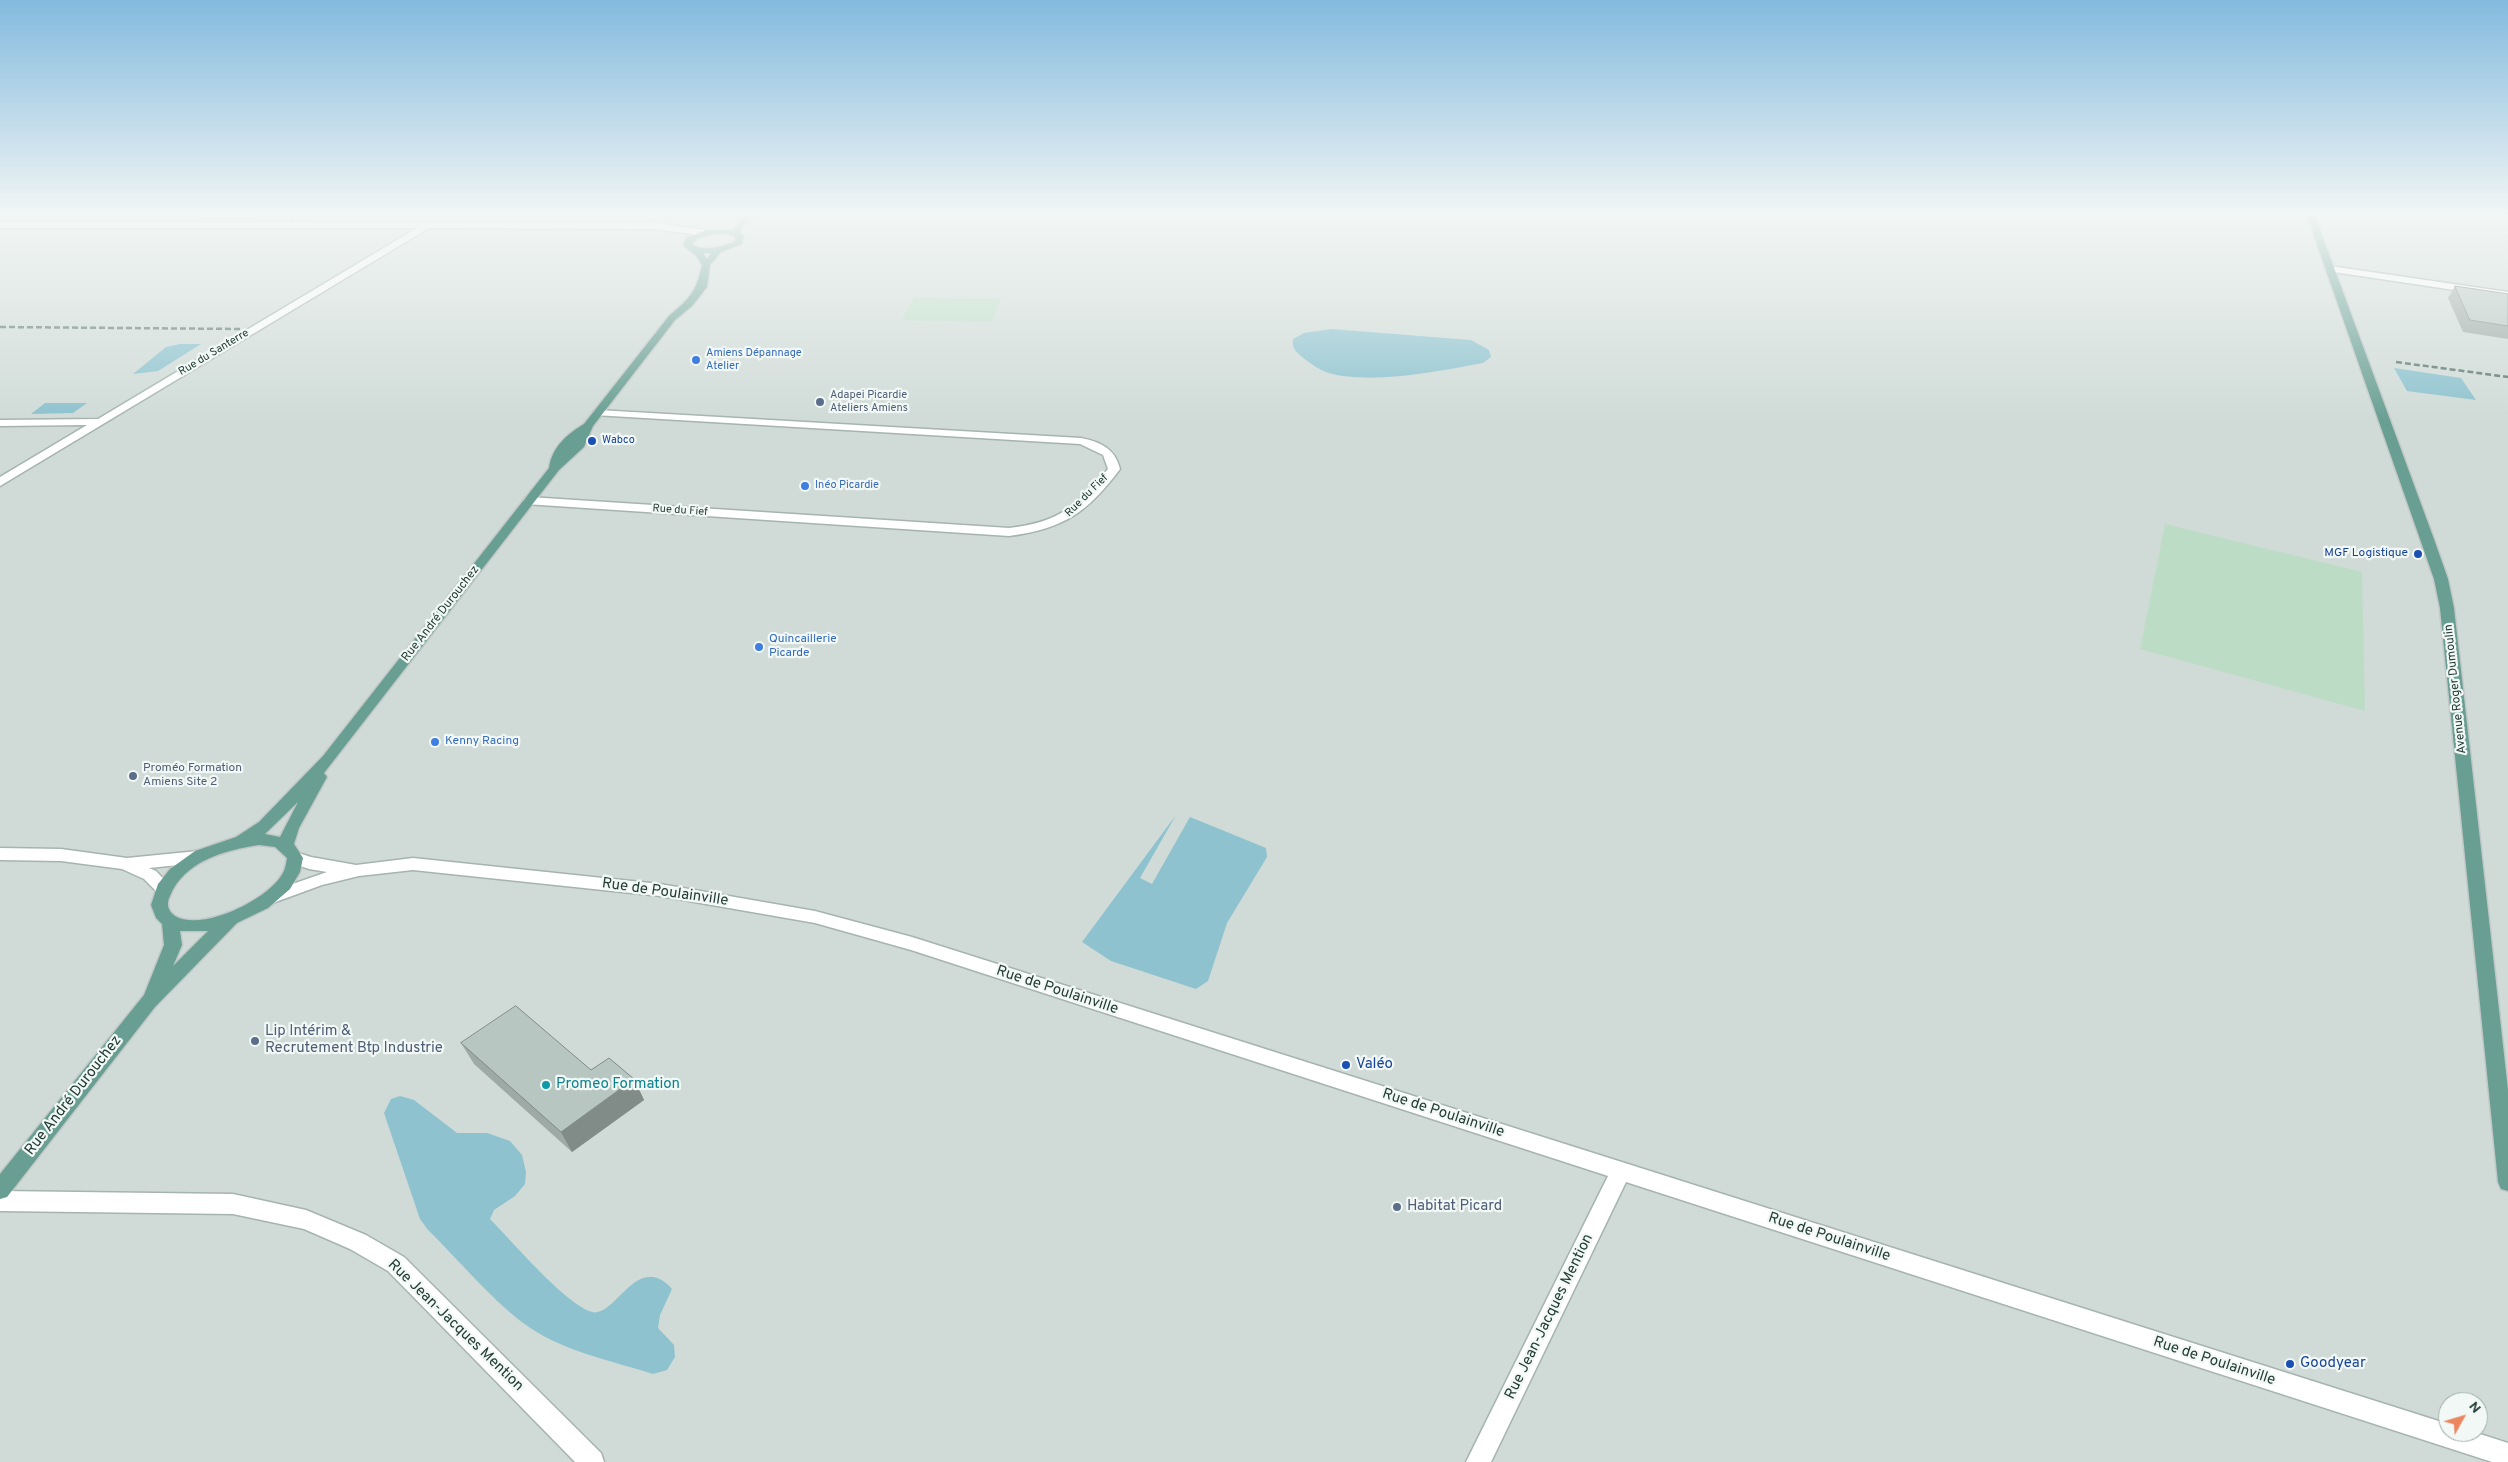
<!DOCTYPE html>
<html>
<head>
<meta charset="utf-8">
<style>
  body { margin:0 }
  #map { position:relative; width:2508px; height:1462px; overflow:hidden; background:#e2ece8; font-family:Overpass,sans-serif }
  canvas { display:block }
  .north { position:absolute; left:2438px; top:1392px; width:50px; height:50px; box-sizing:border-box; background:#f2f8f5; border:1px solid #9fada9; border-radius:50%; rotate:51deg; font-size:14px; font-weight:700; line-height:20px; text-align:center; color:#233c36 }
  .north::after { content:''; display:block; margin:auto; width:18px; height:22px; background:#eb8661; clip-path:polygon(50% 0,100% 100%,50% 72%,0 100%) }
</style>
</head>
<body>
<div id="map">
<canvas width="2508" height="1462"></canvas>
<div class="north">N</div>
</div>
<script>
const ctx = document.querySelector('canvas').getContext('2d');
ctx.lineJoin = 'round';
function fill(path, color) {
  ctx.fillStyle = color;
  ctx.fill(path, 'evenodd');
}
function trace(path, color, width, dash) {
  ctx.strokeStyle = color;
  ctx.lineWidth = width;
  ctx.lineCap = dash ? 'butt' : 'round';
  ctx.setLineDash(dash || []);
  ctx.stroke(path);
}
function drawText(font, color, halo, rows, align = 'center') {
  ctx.font = font + ' Overpass,sans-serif';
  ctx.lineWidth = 4.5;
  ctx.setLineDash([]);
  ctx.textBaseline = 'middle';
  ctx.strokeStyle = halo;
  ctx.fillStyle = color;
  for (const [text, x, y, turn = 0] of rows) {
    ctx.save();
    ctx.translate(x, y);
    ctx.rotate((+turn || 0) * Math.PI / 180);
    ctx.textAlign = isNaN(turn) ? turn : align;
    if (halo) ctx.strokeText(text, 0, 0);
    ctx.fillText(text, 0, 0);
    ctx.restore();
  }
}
fill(new Path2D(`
  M0 216H2508V1462H0ZM2448 1402H2478V1432H2448Z`), '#d0dbd7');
fill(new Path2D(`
  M914 298 1001 299 991 322 902 320Z
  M2165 524 2362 572 2365 711 2140 649Z`), '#bcdcc5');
fill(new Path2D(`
  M1331 329 1471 340 1489 350 1491 357 1483 363C1439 371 1372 385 1329 373 1321 371 1313 365 1306 360 1298 354 1291 349 1293 339L1304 333Z
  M180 344H201L158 371 133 374 166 347Z
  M2394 368 2461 378 2476 400 2407 391Z
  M45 403H87L73 413 31 414Z
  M1176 815 1140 878 1152 884 1190 817 1266 848 1267 857 1227 923 1208 981 1196 989 1111 961 1082 942Z
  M400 1096 414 1100 457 1133H487L510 1141 522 1155 526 1172 525 1184 515 1196 494 1210 490 1219C512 1241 565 1304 592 1312 616 1318 637 1250 672 1289L660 1315 658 1328 674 1345 675 1357 667 1370 653 1374C613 1361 565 1352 529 1327 495 1304 458 1259 428 1230L420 1219 384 1113 391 1099Z`), '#8dc2ce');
const minor = new Path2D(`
  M0 222 655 223 705 230 709 233 705 236 655 229 429 228 0 486V477L87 425 0 426V420L98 419 417 228H0Z
  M2330 266 2508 292V298L2327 271 2325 269Z
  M598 410 1081 438C1100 442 1115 448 1120 469 1087 513 1063 529 1009 536L525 504 523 501 525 498 529 497 1009 528C1062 522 1074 506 1108 469L1103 455 1080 444 594 415V411Z
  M0 848 61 849 127 858 198 851 204 853 206 857 204 861 198 863 149 868 156 871 172 888 169 892 163 894 157 892 144 879 122 869 61 861 0 860Z
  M295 852 311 857 356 865 413 858 660 884 815 911 912 937 2448 1424V1432H2474L2508 1443V1462H2492L1626 1182 1491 1462H1466L1608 1176 911 950 815 923 660 896 413 870 359 876 322 885 270 904 264 902 261 898 264 894 327 872 309 869 289 862 287 858 289 854Z
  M0 1191 233 1194 306 1210 366 1235 404 1257 601 1453 604 1462H575L388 1271 350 1249 304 1229 233 1214 0 1211Z`);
const major = new Path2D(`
  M744 216H754L745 223 740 233 744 236 742 244 721 252 710 265 707 287 692 306 675 320 593 426 584 447 559 470 324 773 327 777 299 828 294 844 303 858 300 872 290 889 268 908 237 923 155 1007 7 1197 0 1199V1174L144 995 164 945 162 924 156 918 151 905 158 884 170 869 195 851 236 837 259 822 323 756 549 468C552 447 567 434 584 424L669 316C690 298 696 293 702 265L697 257 683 245 686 238 707 230H733ZM714 234H728L735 237V241C724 247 703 252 692 244L697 239ZM703 253H711L707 259ZM298 802 280 837 265 834ZM259 845 275 847 287 858C286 864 285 871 281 876 266 900 202 932 175 916 168 911 166 904 170 896 184 861 226 850 259 845ZM180 931H208L173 966 182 945Z
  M2307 216H2315L2435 542 2448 579 2454 608 2508 1090V1191L2501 1189 2498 1182 2440 608 2434 579Z`);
trace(minor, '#a5b4af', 3);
trace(major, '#c1c8c7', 3);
fill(minor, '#fff');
fill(major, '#699f92');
trace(new Path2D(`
  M0 327 242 329
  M2396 362 2508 377`), '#5d7771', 2.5, [6, 3]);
fill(new Path2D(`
  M2455 286 2508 294V339L2463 332 2448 298Z
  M461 1043 634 1079 644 1100 572 1152 474 1064Z`), '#9eaaa6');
fill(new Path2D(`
  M634 1079 644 1100 572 1152 561 1132Z`), '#818b87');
const building = new Path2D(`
  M2455 286 2508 294V326L2470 320Z
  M516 1006 591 1070 609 1058 634 1079 561 1132 461 1043Z`);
fill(building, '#b8c6c1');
trace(building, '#818b87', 1);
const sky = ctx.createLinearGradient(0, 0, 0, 421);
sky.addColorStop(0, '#83bade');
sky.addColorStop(0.51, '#f2f6f5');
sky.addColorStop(1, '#f2f6f500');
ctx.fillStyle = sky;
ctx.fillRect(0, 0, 2508, 421);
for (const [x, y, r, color] of [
  [696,360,5,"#3f7fe0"],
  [820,402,5,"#5c6f8a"],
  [592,441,5,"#1a4fb4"],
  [805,486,5,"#3f7fe0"],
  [2418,554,5,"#1a4fb4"],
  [759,647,5,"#3f7fe0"],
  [435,742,5,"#3f7fe0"],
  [133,776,5,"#5c6f8a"],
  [255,1041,5,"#5c6f8a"],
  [1346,1065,5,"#1a4fb4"],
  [546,1085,5,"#0f9aa8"],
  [1397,1207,5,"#5c6f8a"],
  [2290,1364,5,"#1a4fb4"]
]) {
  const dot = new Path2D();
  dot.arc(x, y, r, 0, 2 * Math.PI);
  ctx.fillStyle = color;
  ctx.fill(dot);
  trace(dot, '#f2f8f5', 2);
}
drawText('11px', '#233c36', '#f2f8f5', [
  ["Rue du Santerre",214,353,-31],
  ["Rue du Fief",1087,496,-45],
  ["Rue du Fief",680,511,4]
]);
drawText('11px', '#366cbe', '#f2f8f5', [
  ["Amiens Dépannage",706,354],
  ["Atelier",706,367],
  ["Inéo Picardie",815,486]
], 'left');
drawText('11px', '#4e5e75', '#f2f8f5', [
  ["Adapei Picardie",830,396],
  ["Ateliers Amiens",830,409]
], 'left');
drawText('11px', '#164399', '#f2f8f5', [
  ["Wabco",602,441]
], 'left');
drawText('12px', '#164399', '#f2f8f5', [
  ["MGF Logistique",2408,554]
], 'right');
drawText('12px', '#233c36', '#f2f8f5', [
  ["Rue André Durouchez",441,614,-52],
  ["Avenue Roger Dumoulin",2456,689,-96]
]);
drawText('12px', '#366cbe', '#f2f8f5', [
  ["Quincaillerie",769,640],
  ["Picarde",769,654],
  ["Kenny Racing",445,742]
], 'left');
drawText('12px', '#4e5e75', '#f2f8f5', [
  ["Proméo Formation",143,769],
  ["Amiens Site 2",143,783]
], 'left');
drawText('15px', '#233c36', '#f2f8f5', [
  ["Rue de Poulainville",665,893,8],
  ["Rue de Poulainville",1057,991,18],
  ["Rue André Durouchez",74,1096,-52],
  ["Rue de Poulainville",1443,1114,18],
  ["Rue de Poulainville",1829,1238,18],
  ["Rue Jean-Jacques Mention",1550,1317,-64],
  ["Rue Jean-Jacques Mention",455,1326,44],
  ["Rue de Poulainville",2214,1362,18]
]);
drawText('15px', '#4e5e75', '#f2f8f5', [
  ["Lip Intérim &",265,1032],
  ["Recrutement Btp Industrie",265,1049],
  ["Habitat Picard",1407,1207]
], 'left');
drawText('15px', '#164399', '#f2f8f5', [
  ["Valéo",1356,1065],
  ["Goodyear",2300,1364]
], 'left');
drawText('15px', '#0d838f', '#f2f8f5', [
  ["Promeo Formation",556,1085]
], 'left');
</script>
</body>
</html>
